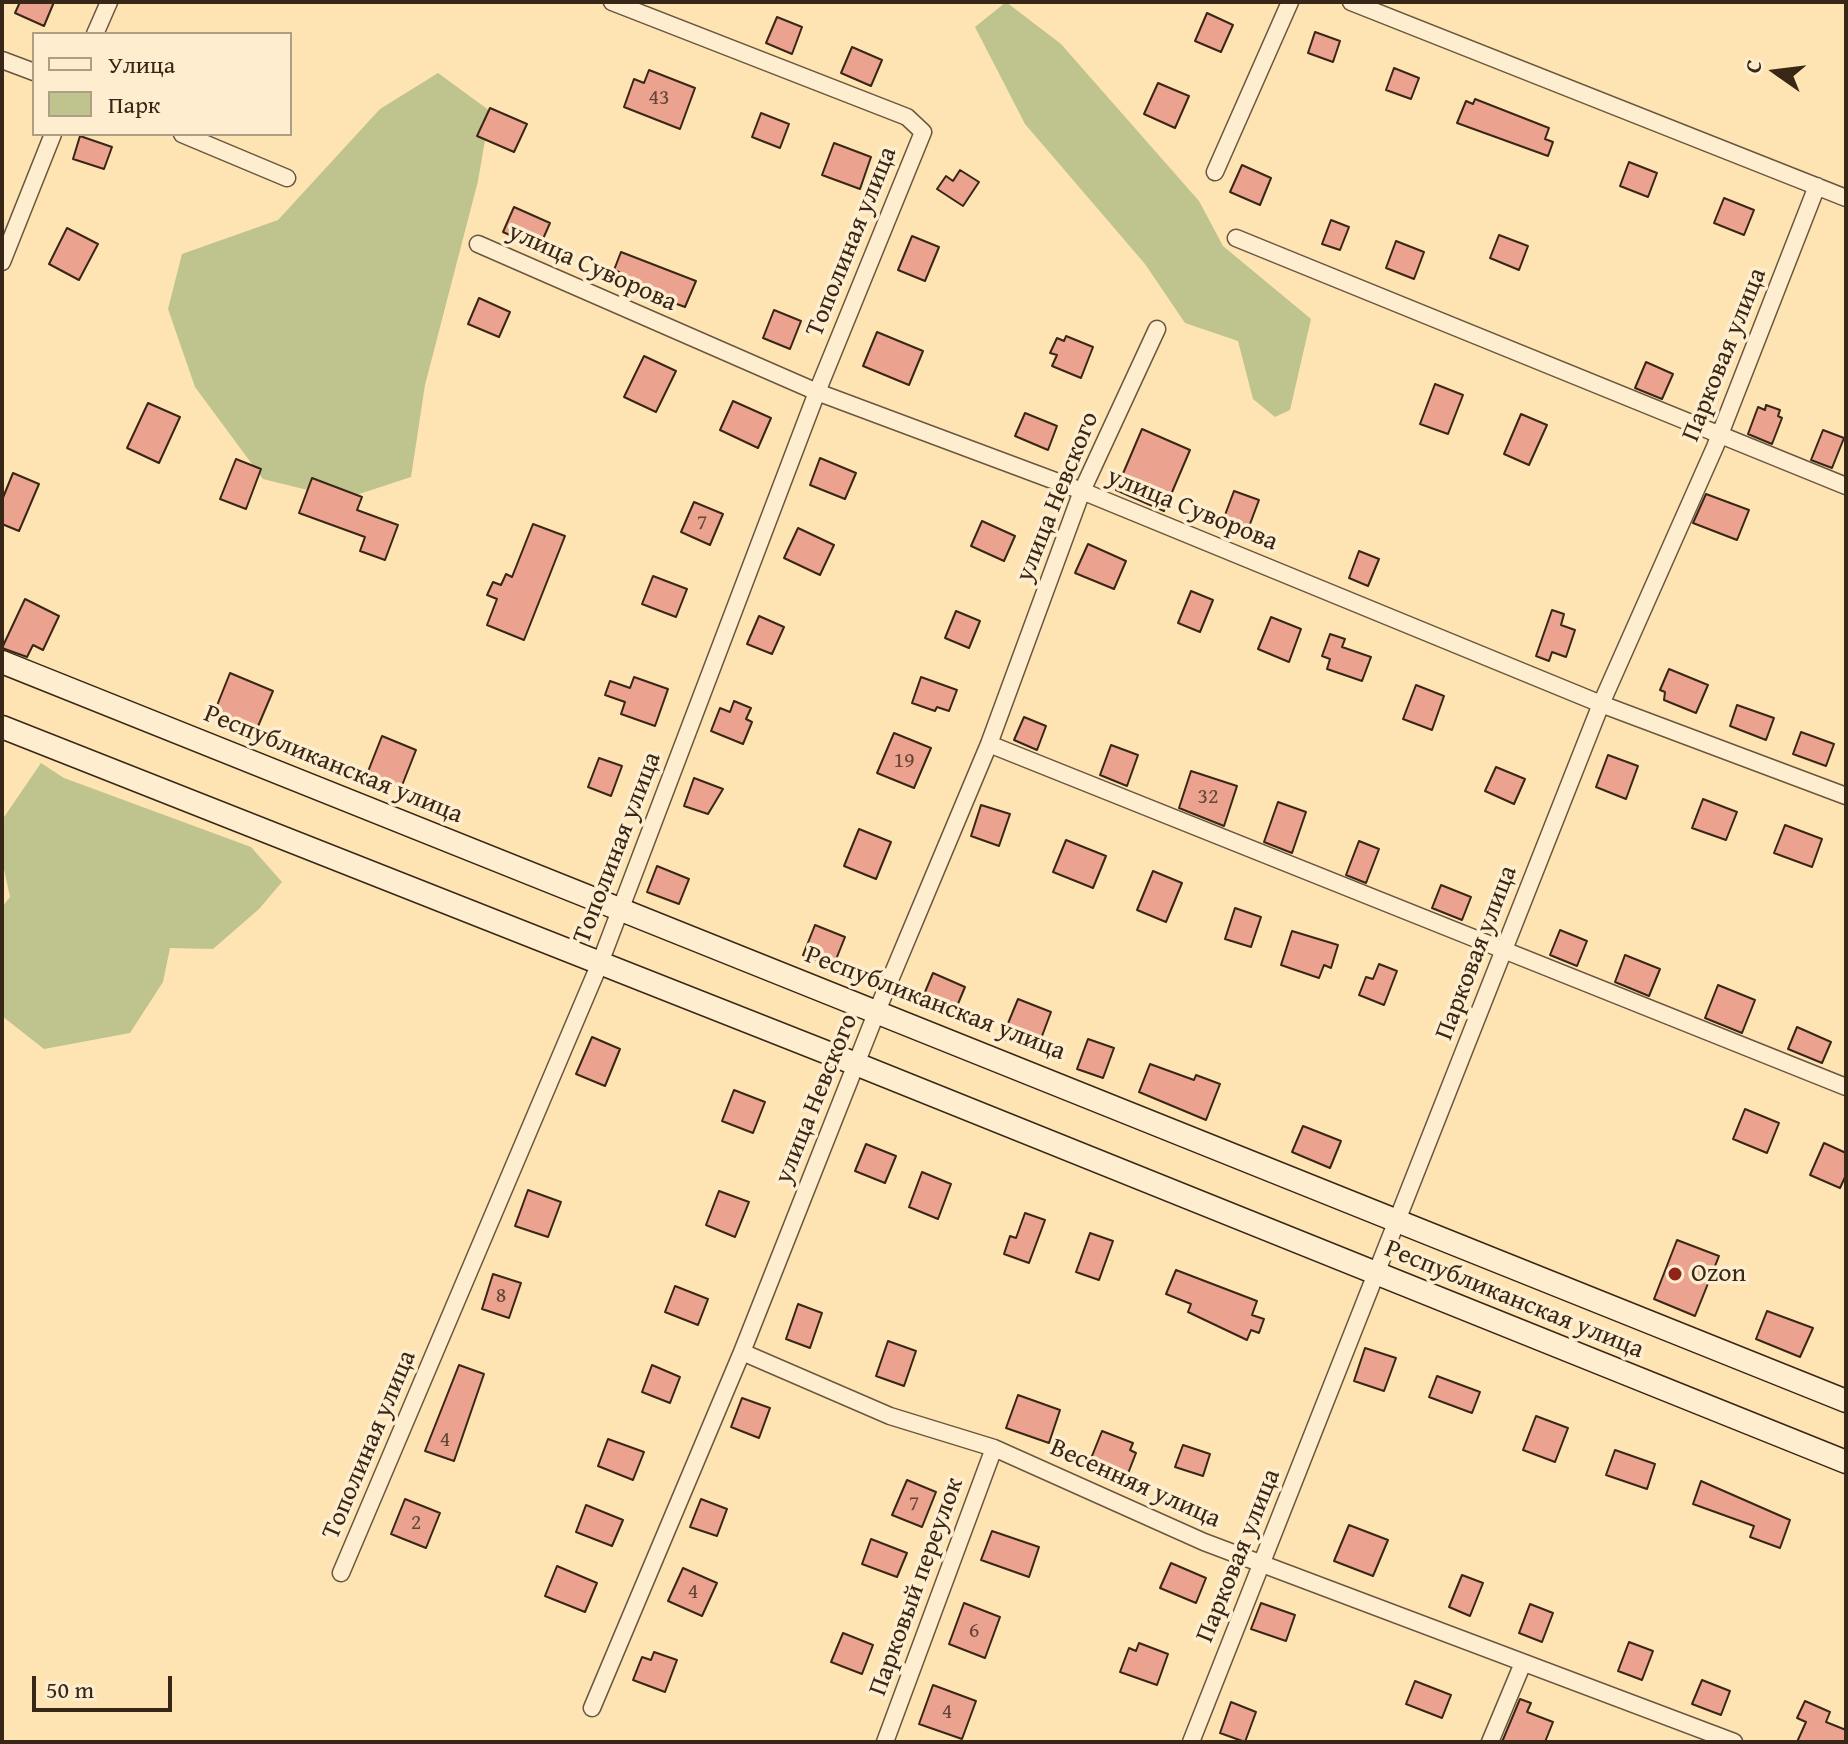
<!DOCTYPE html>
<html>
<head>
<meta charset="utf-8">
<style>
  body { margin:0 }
  #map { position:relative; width:1848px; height:1744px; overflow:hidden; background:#fee4b3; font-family:"Gentium Book Plus",serif }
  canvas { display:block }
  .frame { position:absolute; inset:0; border:4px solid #382617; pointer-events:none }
  .legend { position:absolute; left:32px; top:32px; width:260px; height:104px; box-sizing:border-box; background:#feedce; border:2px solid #af9d85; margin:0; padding:10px 14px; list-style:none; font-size:24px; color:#382617 }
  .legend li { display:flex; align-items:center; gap:16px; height:40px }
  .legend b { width:40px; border:2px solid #af9d85 }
  .north { position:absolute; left:1736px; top:32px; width:80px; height:80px; -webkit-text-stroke:6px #feedce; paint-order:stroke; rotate:284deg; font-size:22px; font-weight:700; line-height:32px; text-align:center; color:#382617 }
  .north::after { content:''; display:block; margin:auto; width:28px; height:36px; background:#382617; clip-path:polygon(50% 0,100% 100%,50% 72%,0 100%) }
  .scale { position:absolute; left:32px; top:1676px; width:140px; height:36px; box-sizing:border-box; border:4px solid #382617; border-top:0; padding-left:10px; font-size:24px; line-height:28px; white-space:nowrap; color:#382617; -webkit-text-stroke:6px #feedce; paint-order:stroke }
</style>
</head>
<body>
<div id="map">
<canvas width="1848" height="1744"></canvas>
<div class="frame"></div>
<ul class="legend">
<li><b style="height:10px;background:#feedce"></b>Улица</li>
<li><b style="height:22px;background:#bfc48e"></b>Парк</li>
</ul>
<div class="north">С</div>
<div class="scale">50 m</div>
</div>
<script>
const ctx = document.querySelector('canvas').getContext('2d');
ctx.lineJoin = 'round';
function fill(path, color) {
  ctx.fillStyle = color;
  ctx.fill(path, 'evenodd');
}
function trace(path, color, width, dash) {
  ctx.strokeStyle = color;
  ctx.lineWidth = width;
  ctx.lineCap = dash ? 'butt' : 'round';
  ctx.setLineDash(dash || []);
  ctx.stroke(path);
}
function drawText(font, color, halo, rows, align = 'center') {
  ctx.font = font + ' "Gentium Book Plus",serif';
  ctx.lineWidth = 7;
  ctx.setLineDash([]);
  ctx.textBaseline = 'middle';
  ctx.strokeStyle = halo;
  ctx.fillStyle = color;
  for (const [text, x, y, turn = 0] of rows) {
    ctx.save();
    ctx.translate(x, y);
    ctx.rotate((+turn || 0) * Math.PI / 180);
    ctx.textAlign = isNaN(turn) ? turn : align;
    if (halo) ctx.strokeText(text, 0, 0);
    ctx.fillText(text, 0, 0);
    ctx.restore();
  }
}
fill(new Path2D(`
  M1006 2 1061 44 1199 201 1223 246 1311 319 1290 410 1275 417 1253 399 1238 341 1185 323 1145 264 1025 124 975 27Z
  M438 73 490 111 478 181 425 385 411 477 344 499 263 479 195 387 168 309 182 254 278 220 380 109Z
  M41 763 64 778 251 847 282 882 259 909 213 949 170 948 163 982 130 1033 44 1049 2 1016V907L10 897 2 860V820Z`), '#bfc48e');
const building = new Path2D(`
  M20 2H54L44 26 15 13Z
  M1207 13 1233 25 1221 52 1195 41Z
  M777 17 802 27 792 54 766 43Z
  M1315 32 1340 41 1333 62 1308 53Z
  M852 47 882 60 871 86 841 73Z
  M1394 68 1419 78 1411 99 1386 90Z
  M649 70 695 88 680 129 624 107 634 79 644 83Z
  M1158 83 1189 96 1175 128 1144 114Z
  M1475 99 1549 128 1545 139 1553 142 1548 156 1457 123 1466 101 1473 104Z
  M490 108 527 124 514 152 477 136Z
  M761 113 789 124 780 148 752 137Z
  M80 136 112 147 104 169 73 159Z
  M834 143 871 157 860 189 822 175Z
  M1629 162 1657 173 1648 197 1620 186Z
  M1242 165 1271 178 1260 205 1230 192Z
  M960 170 979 182 963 206 937 189 946 176 953 181Z
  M1724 198 1754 210 1744 235 1714 223Z
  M514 207 550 223 539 248 503 232Z
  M1331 220 1349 227 1340 250 1322 244Z
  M67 228 98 244 79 280 49 264Z
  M1499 235 1528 246 1519 270 1490 258Z
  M912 236 939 247 925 281 898 270Z
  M1396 241 1424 252 1414 279 1386 268Z
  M621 252 696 281 685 307 615 281 619 272 614 270Z
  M479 298 510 312 499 337 468 324Z
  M774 310 801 321 790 349 763 338Z
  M877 332 923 351 909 385 863 366Z
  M1066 336 1093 347 1081 378 1052 366 1057 355 1050 353 1057 338 1064 341Z
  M644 356 676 371 656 412 624 397Z
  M1646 362 1673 374 1662 399 1635 388Z
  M1435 384 1463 395 1448 434 1420 424Z
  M733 401 771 418 758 448 720 430Z
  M148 403 180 417 159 463 127 448Z
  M1766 405 1780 410 1778 416 1782 418 1772 444 1748 434 1758 407 1765 410Z
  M1025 413 1057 426 1048 450 1015 436Z
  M1521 414 1547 425 1529 465 1504 454Z
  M1142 429 1190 450 1164 511 1116 490Z
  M1823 430 1844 438 1832 468 1811 460Z
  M820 458 856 473 845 499 810 485Z
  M236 459 261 469 246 509 220 499Z
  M13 473 39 484 19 531 2 524V500Z
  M312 478 362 497 357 510 398 525 385 560 360 551 365 537 299 513Z
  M1234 491 1259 500 1247 532 1222 523Z
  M1706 494 1749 510 1737 540 1693 523Z
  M694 502 723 514 710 545 681 532Z
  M982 521 1015 536 1004 561 971 546Z
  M533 524 565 536 524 640 487 625 497 599 487 595 493 582 501 585 506 574 512 577Z
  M798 528 834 545 820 575 784 558Z
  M1088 544 1126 561 1114 589 1075 573Z
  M1359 551 1379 559 1368 586 1349 578Z
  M653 576 687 589 676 617 642 604Z
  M1191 591 1213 600 1200 632 1178 623Z
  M25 599 59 616 43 650 33 645 27 657 2 648Z
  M1552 610 1564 614 1561 625 1575 630 1566 657 1552 652 1549 661 1536 656Z
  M956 611 980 621 969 648 945 638Z
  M759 616 784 627 772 654 747 644Z
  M1271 617 1301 629 1289 662 1258 649Z
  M1330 634 1345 639 1342 647 1371 657 1362 681 1327 669 1330 659 1322 656Z
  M1669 669 1708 685 1696 713 1664 700 1665 692 1660 690Z
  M230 673 273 691 256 731 214 713Z
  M634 677 668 689 655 726 621 714 625 702 605 695 610 681 630 688Z
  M921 677 957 690 949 711 937 707 935 711 912 703Z
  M1416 685 1444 696 1432 730 1403 719Z
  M734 701 751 708 746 719 752 722 743 744 711 731 720 708 730 712Z
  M1737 705 1774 718 1766 740 1730 726Z
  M1024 717 1046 726 1037 750 1014 740Z
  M1801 732 1834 744 1826 766 1793 754Z
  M894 733 931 748 914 788 877 773Z
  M382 736 416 750 401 788 367 774Z
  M1111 745 1138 755 1127 786 1100 775Z
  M1608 755 1638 766 1626 799 1596 787Z
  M599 758 622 766 611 796 588 787Z
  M1496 767 1525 779 1514 804 1485 791Z
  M1191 771 1237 786 1224 826 1179 808Z
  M694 778 723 789 708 814 684 806Z
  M1703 799 1737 812 1726 840 1692 828Z
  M1278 802 1306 812 1292 853 1264 842Z
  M981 805 1010 814 999 846 971 836Z
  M1785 825 1822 839 1812 867 1774 853Z
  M859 829 891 842 876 879 844 866Z
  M1066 840 1106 856 1093 888 1053 872Z
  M1359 841 1379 849 1366 883 1346 875Z
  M657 866 689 879 679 904 647 892Z
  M1153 871 1182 883 1166 922 1137 910Z
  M1441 885 1471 897 1462 920 1432 908Z
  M1235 908 1261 917 1251 947 1225 939Z
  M815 925 845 937 833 967 803 955Z
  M1560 930 1587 941 1577 966 1550 955Z
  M1292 931 1338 945 1331 968 1324 965 1319 978 1281 965Z
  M1625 955 1660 969 1649 996 1615 982Z
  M1379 964 1397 971 1384 1005 1359 995 1366 977 1373 979Z
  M933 973 965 987 952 1018 920 1004Z
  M1718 985 1755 1000 1742 1033 1705 1018Z
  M1018 999 1051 1012 1036 1052 1002 1038Z
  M1797 1027 1831 1042 1822 1063 1788 1049Z
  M592 1037 620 1049 605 1086 576 1074Z
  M1088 1039 1114 1048 1103 1078 1077 1069Z
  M1150 1064 1194 1080 1196 1075 1220 1084 1206 1120 1139 1092Z
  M734 1090 765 1102 753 1133 722 1121Z
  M1745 1109 1779 1123 1767 1153 1733 1139Z
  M1303 1126 1341 1141 1330 1168 1292 1152Z
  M1824 1143 1846 1153V1175L1840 1188 1810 1175Z
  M866 1144 896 1156 885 1183 855 1171Z
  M922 1172 951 1184 938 1219 909 1207Z
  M528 1190 561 1202 548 1237 515 1226Z
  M719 1191 749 1202 735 1237 706 1225Z
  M1025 1213 1045 1220 1029 1263 1004 1254 1010 1236 1016 1238Z
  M1090 1233 1113 1241 1099 1280 1076 1272Z
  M1677 1240 1719 1256 1695 1316 1654 1299Z
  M1176 1270 1257 1301 1252 1315 1264 1319 1259 1333 1251 1330 1247 1340 1188 1312 1191 1304 1166 1294Z
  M493 1274 521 1283 509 1318 482 1309Z
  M675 1286 708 1299 698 1325 665 1312Z
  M798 1304 822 1313 810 1348 786 1339Z
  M1767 1311 1813 1328 1800 1357 1756 1339Z
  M888 1341 916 1351 904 1386 876 1376Z
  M1365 1348 1396 1358 1384 1391 1354 1381Z
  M459 1365 484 1374 454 1461 425 1451Z
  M652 1365 680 1377 670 1403 642 1392Z
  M1437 1376 1480 1392 1472 1413 1429 1397Z
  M1018 1395 1060 1410 1049 1443 1006 1428Z
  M742 1398 770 1408 759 1438 731 1427Z
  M1536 1416 1568 1428 1555 1462 1523 1450Z
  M1102 1431 1133 1443 1130 1450 1136 1453 1127 1476 1090 1461Z
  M608 1439 644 1452 633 1480 598 1466Z
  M1183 1445 1210 1454 1203 1476 1175 1467Z
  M1615 1450 1655 1464 1647 1489 1606 1475Z
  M907 1480 936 1492 922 1527 892 1515Z
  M1701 1481 1790 1520 1780 1548 1750 1537 1754 1526 1693 1504Z
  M405 1499 440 1513 426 1548 391 1534Z
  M701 1499 727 1509 717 1536 690 1527Z
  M586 1505 623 1520 612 1546 576 1532Z
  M1349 1525 1388 1540 1373 1576 1334 1561Z
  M992 1531 1039 1547 1029 1577 981 1560Z
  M871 1539 907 1553 897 1577 862 1564Z
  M1171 1563 1206 1578 1196 1603 1160 1588Z
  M557 1566 597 1583 585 1612 545 1596Z
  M683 1568 717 1583 702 1616 668 1601Z
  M1462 1575 1483 1583 1470 1616 1449 1607Z
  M964 1603 1000 1617 985 1658 949 1644Z
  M1261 1603 1295 1615 1286 1641 1251 1629Z
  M1530 1604 1553 1613 1542 1642 1519 1633Z
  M843 1633 873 1645 862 1674 831 1662Z
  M1629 1642 1653 1651 1642 1680 1618 1671Z
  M1139 1643 1168 1654 1157 1685 1120 1672 1129 1648 1136 1651Z
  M654 1652 677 1660 665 1692 633 1680 642 1657 651 1660Z
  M1702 1680 1730 1691 1721 1715 1692 1704Z
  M1415 1681 1451 1695 1442 1718 1406 1704Z
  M933 1685 976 1701 962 1739 919 1724Z
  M1520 1699 1531 1703 1527 1712 1553 1722 1545 1742H1502Z
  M1805 1701 1830 1712 1826 1722 1846 1730V1742H1797L1806 1722 1797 1718Z
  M1231 1702 1256 1712 1245 1742 1220 1733Z`);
fill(building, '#eba38f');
trace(building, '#382617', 2);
const street = new Path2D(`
  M1351 2 1846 198
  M95 34 109 2
  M2 60 34 72
  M182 134 287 178
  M1215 172 1290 2
  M1236 238 1846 486
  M478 244 817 392 1082 491 1601 704 1846 796
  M2 262 53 134
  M989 744 1846 1087
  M742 1352 890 1416 994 1448 1204 1542 1734 1742
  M341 1573 600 963 817 392 923 132 907 117 612 2
  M592 1708 742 1352 877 1011 989 744 1082 491 1157 329
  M885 1742 994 1448
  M1191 1742 1601 704 1715 447 1817 186
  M1490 1742 1523 1663`);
const secondary = new Path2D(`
  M2 662C616 910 1233 1150 1846 1401
  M2 727 856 1064 1846 1462`);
trace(street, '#6a563e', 19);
trace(secondary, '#382617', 25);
trace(street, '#feedce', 16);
trace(secondary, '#feedce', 22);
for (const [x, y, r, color] of [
  [1675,1274,8,"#8f2418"]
]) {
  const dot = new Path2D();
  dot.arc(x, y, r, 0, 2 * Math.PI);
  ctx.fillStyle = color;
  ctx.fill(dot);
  trace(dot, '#feedce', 3);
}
drawText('22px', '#654535', null, [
  ["43",659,98],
  ["7",702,523],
  ["19",904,761],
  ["32",1208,797],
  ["8",501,1296],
  ["4",445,1440],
  ["7",914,1504],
  ["2",416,1523],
  ["4",693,1592],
  ["6",974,1631],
  ["4",947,1712]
]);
drawText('26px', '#382617', '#feedce', [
  ["Тополиная улица",852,242,-68],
  ["улица Суворова",592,268,24],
  ["Парковая улица",1725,355,-68],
  ["улица Невского",1058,497,-68],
  ["улица Суворова",1192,510,22],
  ["Республиканская улица",333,765,22],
  ["Тополиная улица",618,848,-69],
  ["Парковая улица",1477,953,-69],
  ["Республиканская улица",935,1004,21],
  ["улица Невского",817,1099,-68],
  ["Республиканская улица",1514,1300,22],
  ["Тополиная улица",370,1445,-67],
  ["Весенняя улица",1135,1484,24],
  ["Парковая улица",1239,1556,-68],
  ["Парковый переулок",917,1587,-70]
]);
drawText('26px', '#382617', '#feedce', [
  ["Ozon",1691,1274]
], 'left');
</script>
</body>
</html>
